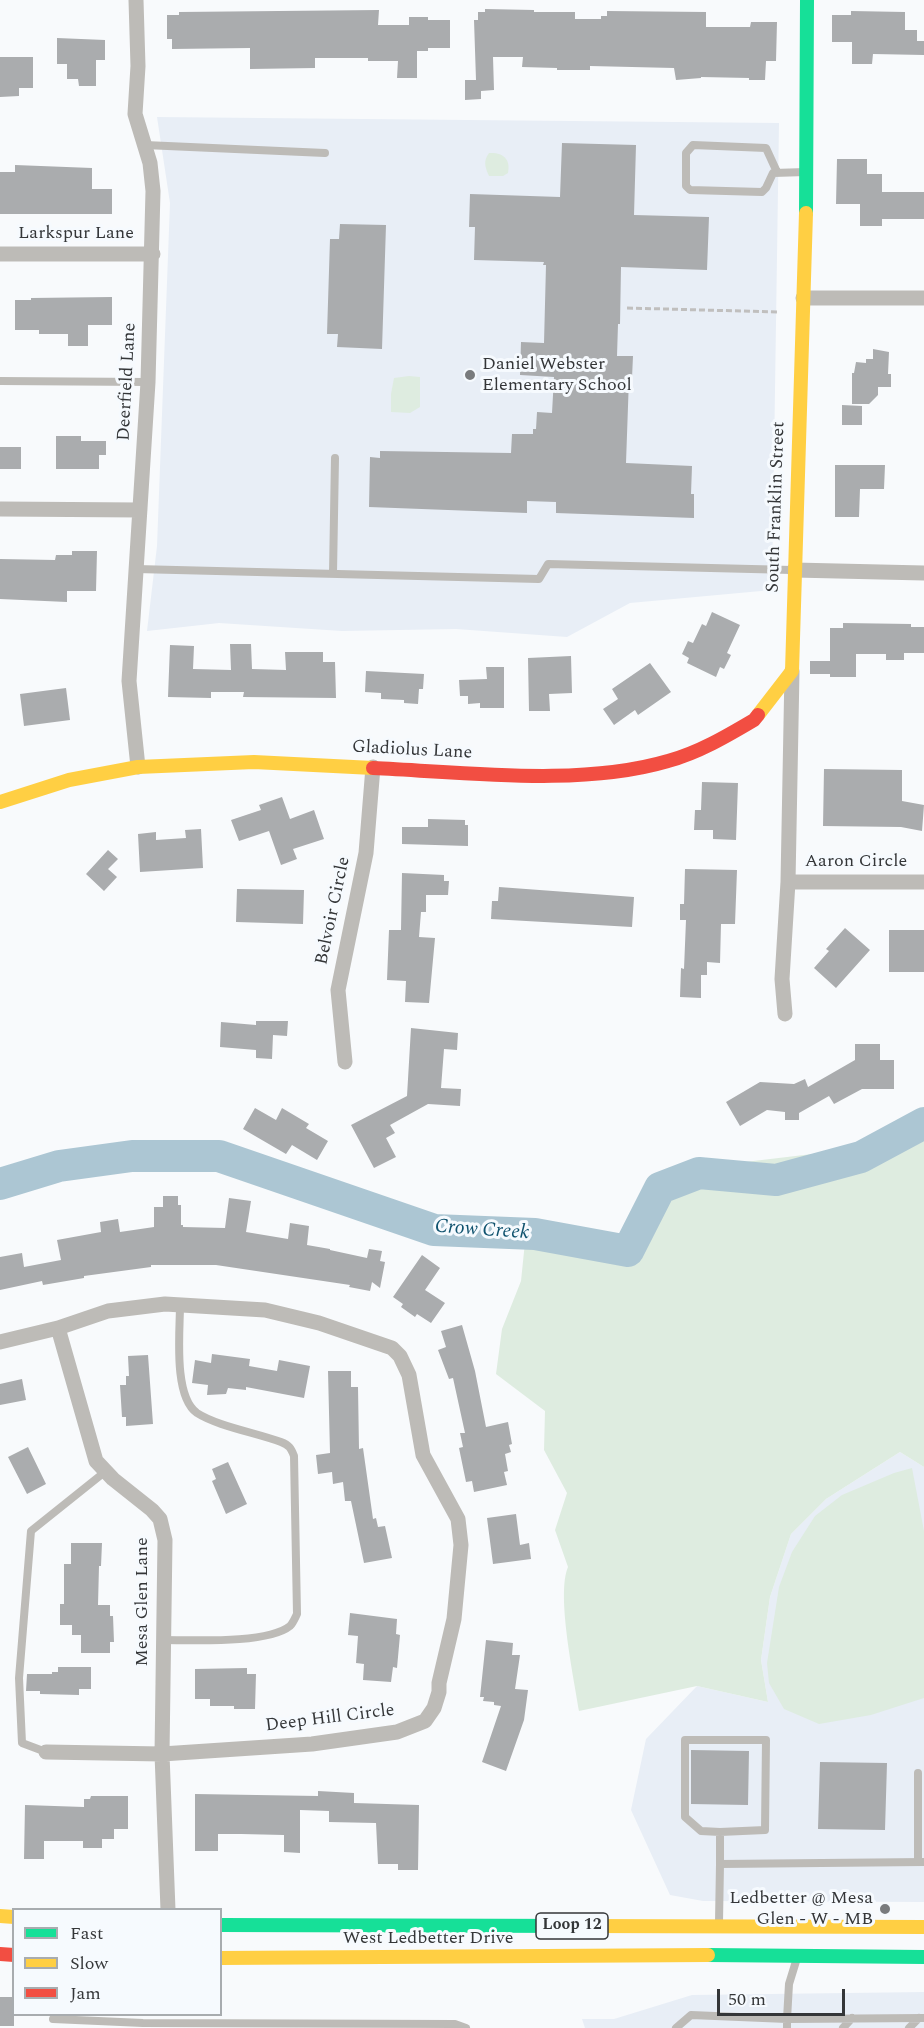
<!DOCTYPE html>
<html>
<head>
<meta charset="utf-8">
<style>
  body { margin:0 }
  #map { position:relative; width:924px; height:2028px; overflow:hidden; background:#f8fafc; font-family:Spectral,serif }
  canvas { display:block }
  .legend { position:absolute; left:12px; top:1908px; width:210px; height:108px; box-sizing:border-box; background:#f6fafe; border:2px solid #a8acaf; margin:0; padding:8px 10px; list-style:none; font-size:18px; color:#343638 }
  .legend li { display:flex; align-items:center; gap:12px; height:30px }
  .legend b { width:30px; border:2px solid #a8acaf }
  .scale { position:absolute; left:717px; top:1989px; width:128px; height:27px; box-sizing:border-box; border:3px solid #343638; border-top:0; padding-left:8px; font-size:18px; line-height:21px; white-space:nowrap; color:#343638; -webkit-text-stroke:4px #f6fafe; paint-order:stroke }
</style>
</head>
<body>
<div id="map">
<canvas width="924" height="2028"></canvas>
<ul class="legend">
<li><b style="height:8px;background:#16e098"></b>Fast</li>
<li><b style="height:8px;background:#ffcf43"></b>Slow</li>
<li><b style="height:8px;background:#f24e42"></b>Jam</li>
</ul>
<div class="scale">50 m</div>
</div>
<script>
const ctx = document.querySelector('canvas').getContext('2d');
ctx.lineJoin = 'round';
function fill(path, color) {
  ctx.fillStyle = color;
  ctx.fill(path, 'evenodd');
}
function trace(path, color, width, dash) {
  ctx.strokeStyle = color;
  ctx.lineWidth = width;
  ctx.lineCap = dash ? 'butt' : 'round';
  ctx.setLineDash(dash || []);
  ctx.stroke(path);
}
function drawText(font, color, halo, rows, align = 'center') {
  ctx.font = font + ' Spectral,serif';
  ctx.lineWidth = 6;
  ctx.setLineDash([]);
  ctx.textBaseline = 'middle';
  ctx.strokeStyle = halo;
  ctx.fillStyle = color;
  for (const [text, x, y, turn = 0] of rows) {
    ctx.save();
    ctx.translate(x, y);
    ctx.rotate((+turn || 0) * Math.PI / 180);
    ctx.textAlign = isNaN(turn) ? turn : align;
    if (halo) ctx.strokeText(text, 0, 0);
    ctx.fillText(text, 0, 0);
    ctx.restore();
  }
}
fill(new Path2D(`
  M157 117 779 123 772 590 630 603 567 637 456 629 342 631 219 623 147 631 157 546 170 203Z
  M900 1452 924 1467V1902L703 1901 670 1895 631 1810 646 1739 697 1686 768 1702 761 1660 770 1597 791 1534 826 1499Z
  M924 1992V2028H585L582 2019H614L692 1995Z`), '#e8eef6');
fill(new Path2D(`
  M489 153C503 152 511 159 508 173L503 176H489C485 167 483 161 489 153Z
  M409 376 420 377V407L410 413 391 412V394L394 378Z
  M924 1118V1467L900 1452 826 1499 791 1534 770 1597 761 1660 768 1702 697 1686 579 1711C574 1678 556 1595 568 1567L555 1530 567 1493 544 1450 545 1411 496 1374 502 1329 521 1281 525 1242 627 1246 661 1172 871 1147Z
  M912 1468 924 1531V1698L871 1715 819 1724 784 1709 769 1683 767 1663 779 1587 792 1552 815 1516 842 1495 894 1473Z`), '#deece0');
trace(new Path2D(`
  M0 1184 59 1166 132 1156H219L434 1230 535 1234 628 1251 660 1188 699 1173 776 1180 861 1157 924 1123`), '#acc6d3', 32);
fill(new Path2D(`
  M485 9 534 10V12H575V19H601V16H607V11L706 12V27H750L751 22H777L776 61H766L765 80H749V78L701 77V78L676 80 674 68 590 66V70H557V68L522 67 523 57H493L494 90 481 91V99L465 100V80H476L474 20H478V12H485Z
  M379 10 378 25H409V17H428V20H450V48H428V51H417V78H397L398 61H368V58H315V68L250 69V48L172 49V39H167V15H179V12Z
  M851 11 905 12V30H917V41H924V55L873 54 872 64H852V42H832V15H851Z
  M57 38 105 40V60H96V86H79L78 79H67V64H57Z
  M0 57H33V88H19V96L0 97Z
  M562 143 636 145 634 215 709 217 707 270 621 267 620 324H618L617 356H633L632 378H629L626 463 692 466 691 494H694V518L556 513V502L527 501V513L369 507 370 457 380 458V451L511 453 512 434H533V429H536L537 412 552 413 554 377 520 375 521 342 544 343 546 265H543L544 262 474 260 475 227H469L470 194 560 197Z
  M837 159H867V174H882V192H924V219H882V226H860V204H836Z
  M15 165 92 168V189H112V214H0V172H15Z
  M340 224 386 225 382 349 337 347 338 334H327L330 239H339Z
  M112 297V325H88V346H68V334H39V330H15V300H31V298Z
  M873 349 889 352 888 374H891V387H878V395L869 404H852V373H854L856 362 866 363V359H873Z
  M842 405 862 406V425H842Z
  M56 436H81V441H106V455H99V469H56Z
  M0 447H21V469H0Z
  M835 465H885L884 489H860L859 517H835Z
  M72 551H97L96 591H67V602L0 599V559L55 560 56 555H72Z
  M712 612 740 625 727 653 731 655 724 669 720 667 716 677 687 663 689 658 682 654 688 641 693 643 702 624 706 626Z
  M843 623 911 624V627H924V653H904V660H886V654H856V677H830V674H810V661H830V628H843Z
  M230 644H251L252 669 286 670 285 652H323V662H335L336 698 243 697 244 692H211V698L168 697 170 645 194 646 193 669 231 670Z
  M571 656 572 693 549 694 550 711H529L528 658Z
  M650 663 671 692 638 715 635 710 614 725 603 709 618 699 612 689Z
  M486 667H504V708H480V703L468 704V696H460L459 680 487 679Z
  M366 671 424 674 423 689H419L418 704 404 703V700L381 699V693L365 692Z
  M66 688 70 720 24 726 20 694Z
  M824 769 902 770V801L924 805 922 831 901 827 823 826Z
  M702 782 738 783 736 840 713 839V830H694L695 810H701Z
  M282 797 290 819 314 810 324 839 293 849 297 859 281 865 269 831 239 841 231 820 261 810 259 805Z
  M428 819 465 820V825H468V846L402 844V827H428Z
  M201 829 203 868 140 872 138 834 156 832V840L186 838 185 830Z
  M108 850 118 859 108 869 117 877 104 891 86 874Z
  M685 869 737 870 735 924H721L720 963 707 962V975H701V998L680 997 681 968 684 969 686 920H680V904H684Z
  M402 873 444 875V881H449L448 895H426V912H421L419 937 435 938 429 1003 405 1002 406 981 387 980 389 930H401Z
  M499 887 634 897 632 927 491 919 492 901H498Z
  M237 889 304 890 303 924 236 922Z
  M845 928 870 950 836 988 814 968 829 951 826 949Z
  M889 930H924V972H889Z
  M256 1021H288L287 1036 273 1035 272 1059 256 1058V1050L220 1047 221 1022 256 1025Z
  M411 1028 458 1033 457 1050 444 1049 441 1088 461 1089 460 1106 428 1104 390 1125 395 1133 386 1138 396 1157 374 1168 351 1125 407 1096Z
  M855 1044H880V1060H894V1089H862L834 1104 829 1096 799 1113V1120H785V1112L767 1110 740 1126 726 1102 760 1082 794 1084 805 1079 808 1087 855 1060Z
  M255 1108 276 1120 282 1108 309 1124 306 1128 328 1141 317 1160 292 1145 286 1154 243 1129Z
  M163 1196H178V1205H181V1225H183V1227L225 1228 229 1198 251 1201 246 1232 288 1239 290 1223 309 1226 307 1245 330 1249V1250L367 1258 369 1249 382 1251 380 1261 385 1262 380 1288 372 1282 370 1291 349 1287 350 1285 216 1265H151V1267L84 1276V1278L43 1285 42 1281 0 1290V1257L22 1253 24 1267 61 1260 57 1240 101 1232 100 1222 118 1219 120 1232 154 1227V1207H163Z
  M422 1255 440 1268 425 1290 445 1303 431 1323 417 1314 415 1317 401 1307 403 1304 393 1297Z
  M462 1325 475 1371 486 1427 508 1422 512 1444 509 1445 511 1452 505 1454 508 1471 504 1472 507 1485 474 1492 472 1481 466 1482 459 1448 463 1447 460 1433H465L453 1378 449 1379 438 1350 446 1347 441 1331Z
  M212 1354 250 1359 249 1366 277 1371 279 1360 310 1366 304 1398 246 1387V1390L228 1388 226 1394 207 1395 208 1385 192 1383 195 1360 211 1363Z
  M148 1355 153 1424 126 1426V1417H122L120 1385H126V1376H129L128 1356Z
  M328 1371H351V1387H358L359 1449 363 1448 373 1519 376 1518 378 1527 385 1526 392 1558 364 1563 351 1501H345L343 1482 333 1484 332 1472 318 1474 316 1455 330 1453Z
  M22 1379 26 1400 0 1405V1384Z
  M28 1447 46 1484 27 1494 8 1457Z
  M228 1462 247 1504 226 1514 212 1481 216 1479 212 1469Z
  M516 1514 520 1545 529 1543 531 1559 493 1564 487 1518Z
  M71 1543H102L101 1566H99L98 1605H110V1616H113L114 1642H110V1653H81V1635H72V1625H60V1604H64V1564H71Z
  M350 1613 397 1619 396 1634 400 1635 397 1668 393 1667 391 1682 363 1680 364 1664 356 1663 358 1636 348 1635Z
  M486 1640 513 1643 512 1655H520L515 1689 528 1690 524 1720 506 1771 482 1762 501 1706 494 1705V1702L483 1701 484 1697H480Z
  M58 1667H91V1689H79V1695L40 1694V1691H26L27 1674H52V1672H58Z
  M247 1668V1674H256L255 1709H234V1706H210V1699H195V1669Z
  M691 1750 749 1751 748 1805 691 1804Z
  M820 1762 887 1763 885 1830 818 1829Z
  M318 1791 354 1793V1803L419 1805 418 1870H398V1864H378L376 1823 329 1822V1811L300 1810V1853L284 1852V1835L241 1834H218V1851H195V1794L318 1796Z
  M91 1796H128V1829H114V1839H102V1848H83V1841H44V1859H24L25 1805 84 1807V1799H90Z
  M0 1997H14V2026H0Z`), '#aaacae');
trace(new Path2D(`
  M627 308 778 312`), '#c0bfbe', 3, [6, 3]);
trace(new Path2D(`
  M145 145 325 153
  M777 172 766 148 693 145 686 153V186L690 190 762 192 766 188 773 173 806 172
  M0 381 148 382
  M136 569 539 579 548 564 792 570
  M333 573 335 458
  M163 1640C192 1640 268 1644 290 1626 293 1623 295 1618 297 1614L294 1456C291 1448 289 1445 281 1442 257 1433 217 1426 197 1413 173 1396 180 1331 180 1305
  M46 1752 22 1743 19 1678 31 1531 106 1471
  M918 1773V1862
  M720 1832 701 1831 685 1817V1740H766L765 1830 720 1832V1864
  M719 1922 720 1864 924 1862
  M53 2019 143 2023 455 2024 466 2028
  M676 2028 691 2015 787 2019 789 1984 797 1958
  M787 2028V2019L924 2018
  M843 2028 852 2018
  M909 2028 919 2018`), '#bdbbb7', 8);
trace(new Path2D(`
  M136 0 138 66 135 114 150 163 153 191 148 382 129 681 138 767
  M0 254H153
  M803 298H924
  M0 509 140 510
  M794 570 924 573
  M788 882H924
  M785 1014 782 979 788 882 792 671
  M345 1062 338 990 366 853 373 767
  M58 1328 96 1461 113 1479 152 1510 160 1519 165 1540 162 1754 168 1910
  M0 1342 58 1328 108 1311 165 1304 265 1310 319 1323 392 1348 400 1356 409 1375 423 1455 458 1519 461 1545 454 1619 439 1683V1692L434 1708 425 1721 397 1732 312 1744 162 1754 46 1752`), '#bdbbb7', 15);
trace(new Path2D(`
  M806 213 807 0
  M220 1925 583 1926
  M708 1955 924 1957`), '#16e098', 14);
trace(new Path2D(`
  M758 715 792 671 806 213
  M0 802 69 780 138 767 254 762 373 768
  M0 1916 14 1917
  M583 1926 924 1927
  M220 1958 708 1955`), '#ffcf43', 14);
trace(new Path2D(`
  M373 768C465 772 580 787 668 761 698 753 727 736 754 720L758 715
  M0 1954 14 1955`), '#f24e42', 14);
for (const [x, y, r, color] of [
  [470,375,6,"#797b7d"],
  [885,1909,6,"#797b7d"]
]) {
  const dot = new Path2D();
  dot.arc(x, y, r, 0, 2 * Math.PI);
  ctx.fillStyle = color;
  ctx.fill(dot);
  trace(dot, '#f6fafe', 2);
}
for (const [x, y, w] of [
  [572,1926,72]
]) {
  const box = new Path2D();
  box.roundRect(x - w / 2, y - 13, w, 26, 4.5);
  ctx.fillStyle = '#f6fafe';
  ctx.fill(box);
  trace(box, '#343638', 1.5);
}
drawText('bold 16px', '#343638', null, [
  ["Loop 12",572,1926]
]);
drawText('18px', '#343638', '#f6fafe', [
  ["Larkspur Lane",76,234],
  ["Deerfield Lane",128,382,-87],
  ["South Franklin Street",777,507,-88],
  ["Gladiolus Lane",412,751,3],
  ["Aaron Circle",856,862],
  ["Belvoir Circle",334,911,-78],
  ["Mesa Glen Lane",143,1602,-90],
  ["Deep Hill Circle",330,1719,-7],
  ["West Ledbetter Drive",428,1939]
]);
drawText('18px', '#343638', '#f6fafe', [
  ["Daniel Webster",482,365],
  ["Elementary School",482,386],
  ["Ledbetter @ Mesa",873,1899,"right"],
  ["Glen - W - MB",873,1920,"right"]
], 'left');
drawText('italic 20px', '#0f526e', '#f6fafe', [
  ["Crow Creek",482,1231,4]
]);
</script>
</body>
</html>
